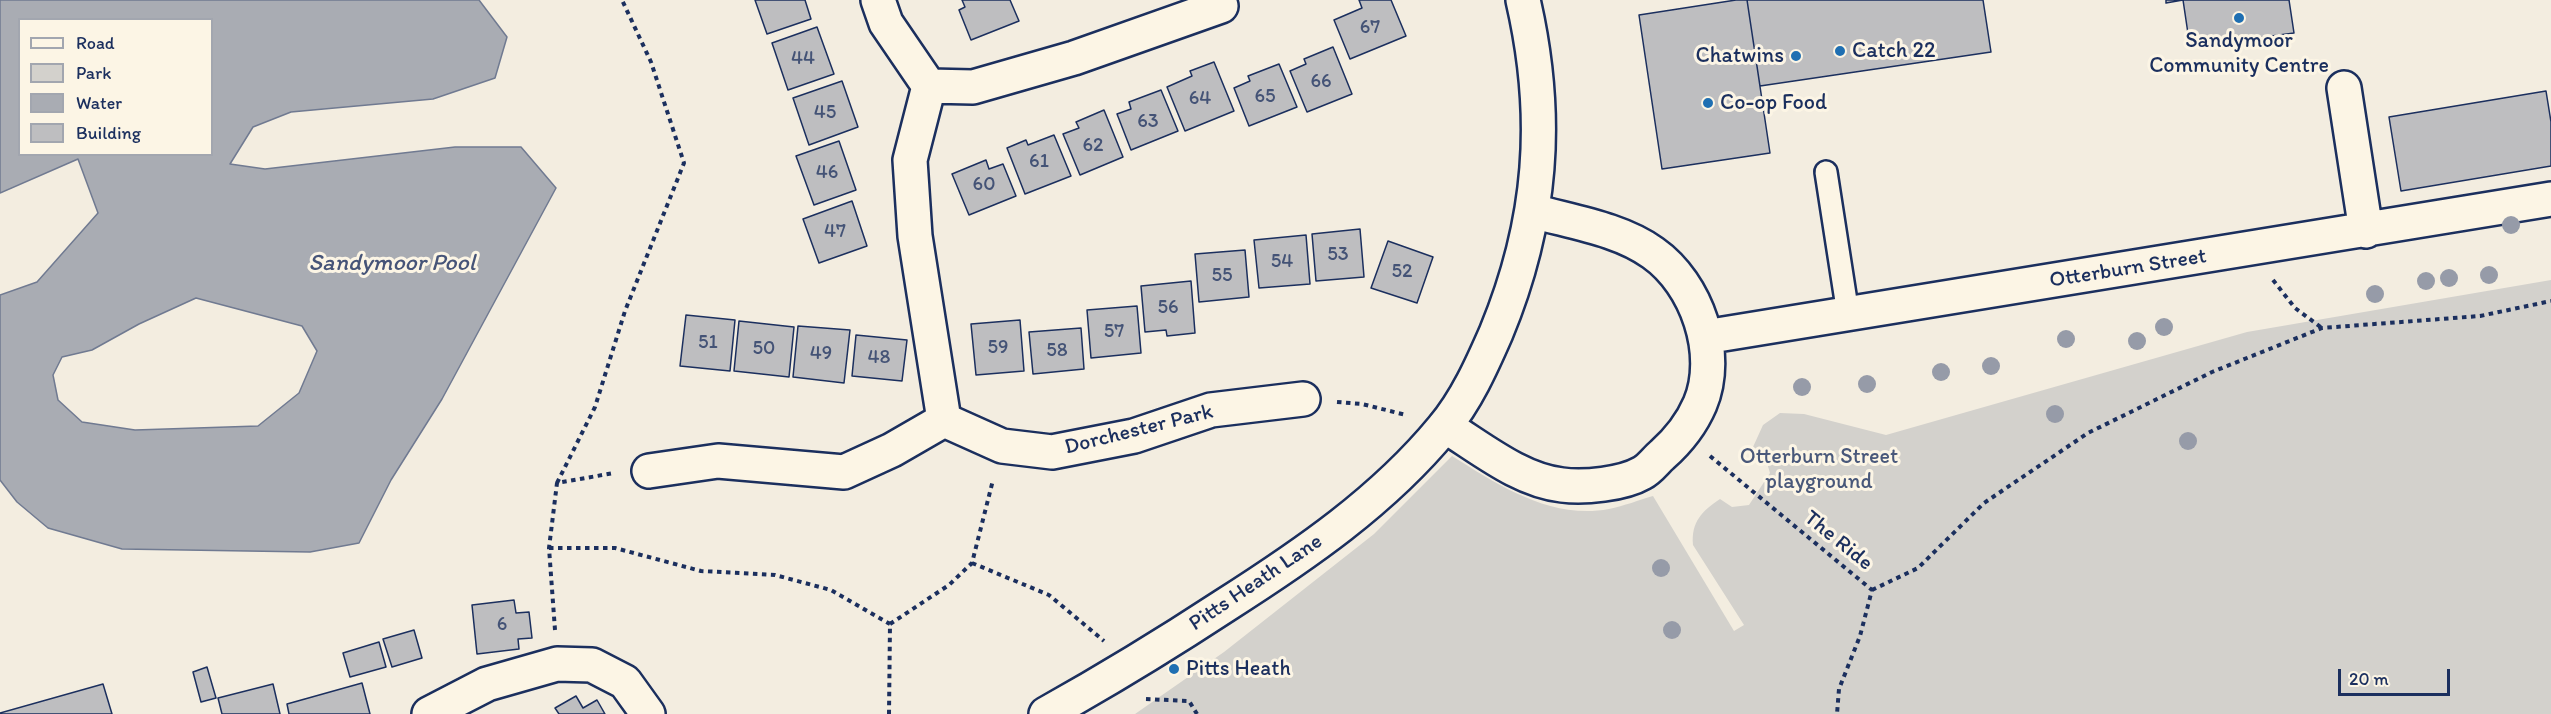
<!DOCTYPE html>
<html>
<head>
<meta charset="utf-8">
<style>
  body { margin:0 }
  #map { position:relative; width:2551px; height:714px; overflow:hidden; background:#f3ede0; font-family:Itim,sans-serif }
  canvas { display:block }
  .legend { position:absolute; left:18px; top:18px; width:195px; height:138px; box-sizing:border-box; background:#fcf5e5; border:2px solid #a2a6af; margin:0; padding:8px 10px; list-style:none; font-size:18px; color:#1b2f5e }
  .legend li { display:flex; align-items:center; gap:12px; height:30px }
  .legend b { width:30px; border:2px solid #a2a6af }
  .scale { position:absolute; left:2338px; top:669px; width:112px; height:27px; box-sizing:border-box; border:3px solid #1b2f5e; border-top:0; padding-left:8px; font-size:18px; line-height:21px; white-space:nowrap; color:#1b2f5e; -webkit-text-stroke:4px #fcf5e5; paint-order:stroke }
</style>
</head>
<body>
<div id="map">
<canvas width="2551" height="714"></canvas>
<ul class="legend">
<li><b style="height:8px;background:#fcf5e5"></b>Road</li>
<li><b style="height:16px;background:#d3d1cc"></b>Park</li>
<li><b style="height:16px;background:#a9acb3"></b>Water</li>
<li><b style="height:16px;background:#bebec0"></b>Building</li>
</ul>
<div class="scale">20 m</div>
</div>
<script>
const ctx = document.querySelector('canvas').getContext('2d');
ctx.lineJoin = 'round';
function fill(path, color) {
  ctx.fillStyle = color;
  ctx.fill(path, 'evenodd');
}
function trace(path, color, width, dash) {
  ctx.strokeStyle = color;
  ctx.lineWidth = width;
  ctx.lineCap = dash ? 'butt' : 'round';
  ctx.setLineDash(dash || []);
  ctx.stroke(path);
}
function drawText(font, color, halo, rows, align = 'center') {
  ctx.font = font + ' Itim,sans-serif';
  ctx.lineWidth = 6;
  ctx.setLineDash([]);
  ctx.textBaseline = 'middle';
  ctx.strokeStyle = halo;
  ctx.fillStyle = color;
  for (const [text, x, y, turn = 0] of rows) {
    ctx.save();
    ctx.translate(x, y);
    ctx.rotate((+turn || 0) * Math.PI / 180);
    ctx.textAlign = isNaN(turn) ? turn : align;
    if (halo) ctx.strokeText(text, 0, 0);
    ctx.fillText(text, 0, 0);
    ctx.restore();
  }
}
fill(new Path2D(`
  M2551 280V714H1135L1224 652 1374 534 1452 456C1498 485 1551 520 1609 509 1624 506 1639 500 1653 496L1734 631 1744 625 1693 545C1691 522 1702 511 1720 499L1732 507 1749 505 1770 473 1764 453 1753 447 1763 425 1780 413 1804 414 1886 435 2247 332Z`), '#d3d1cc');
const water = new Path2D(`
  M0 0H479L507 37 495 78 433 99 291 112 253 127 230 164 265 169 455 147H521L556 188 442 399 391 480 359 543 310 552 122 549 48 528 17 502 0 480V295L37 282 98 213 78 159 0 193ZM20 20H212V154H20ZM196 298 302 326 317 351 299 393 258 426 135 430 82 422 58 400 53 375 62 357 92 350 139 324Z`);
fill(water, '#a9acb3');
trace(water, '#707a91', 1.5);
const building = new Path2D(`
  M755 0H805L811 19 767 34Z
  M962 0H1010L1019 21 971 40 959 10 965 7Z
  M1359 0H1391L1406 36 1350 59 1334 20 1362 8Z
  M1736 0H1747L1770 153 1662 169 1639 15Z
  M1747 0H1983L1991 52 1760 86Z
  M2166 0H2289L2294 33 2190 47 2183 0 2166 3Z
  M817 27 834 74 788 90 772 43Z
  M1333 47 1352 94 1307 112 1290 71 1306 64 1304 59Z
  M1214 62 1234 111 1185 131 1167 87 1192 76 1190 71Z
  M1279 64 1297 107 1249 126 1234 88 1250 81 1248 76Z
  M842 81 858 127 809 145 793 98Z
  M1161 90 1178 131 1131 150 1117 114 1131 109 1129 102Z
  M2546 91 2551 122V166L2401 191 2389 117Z
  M1104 110 1123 157 1080 175 1063 134 1079 128 1076 122Z
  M1054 135 1071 176 1025 194 1007 148 1026 140 1028 145Z
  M839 141 856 190 814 205 796 156Z
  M986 160 989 169 1003 164 1016 196 969 215 952 174Z
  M852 201 867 246 819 263 803 219Z
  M1360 229 1364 277 1316 281 1312 234Z
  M1306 235 1310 284 1259 288 1254 240Z
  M1388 241 1433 257 1417 303 1371 288Z
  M1245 250 1249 297 1199 302 1195 254Z
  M1191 281 1195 333 1167 336 1166 330 1145 332 1141 286Z
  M1137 306 1141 353 1091 358 1087 310Z
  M686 315 735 320 730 371 680 366Z
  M1020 320 1024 371 976 375 971 324Z
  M739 321 794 327 789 377 734 371Z
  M798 326 850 330 844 383 793 377Z
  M1081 328 1084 369 1033 374 1029 332Z
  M856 335 907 340 902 381 852 376Z
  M514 600 516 613 529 612 532 638 518 639 519 649 477 654 472 605Z
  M414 630 422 658 392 667 383 639Z
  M379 642 386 667 350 677 343 653Z
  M207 667 216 698 201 702 193 672Z
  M362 683 370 714H289L287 704Z
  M103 684 112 714H0V713Z
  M273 684 280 714H222L218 698Z
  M576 696 583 708 597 700 605 714H559L555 708Z`);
fill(building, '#bebec0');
trace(building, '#1b2f5e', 1.5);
const service = new Path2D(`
  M1826 172 1848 314`);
const minor = new Path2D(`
  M878 0 886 23 929 86 910 160 915 236 944 420
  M929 86 973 87 1074 58 1221 6 1219 0
  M2344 88 2366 231
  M1705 337 2551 199
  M1445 426C1481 448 1519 480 1562 485 1584 488 1623 484 1642 473 1650 469 1656 460 1662 455 1679 440 1691 425 1700 404 1721 354 1697 284 1653 253 1620 229 1572 222 1533 211
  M649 471 718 461 844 472 892 450 944 420 1002 446 1052 452 1134 436 1211 410 1303 399
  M429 714 487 684 557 664 592 665 625 682 648 714`);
const tertiary = new Path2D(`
  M1046 714C1107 680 1166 644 1224 606 1304 555 1383 501 1443 428 1466 401 1482 365 1496 333 1542 222 1550 117 1523 0`);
trace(service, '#1b2f5e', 26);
trace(minor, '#1b2f5e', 38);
trace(tertiary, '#1b2f5e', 38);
trace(new Path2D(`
  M2273 280 2295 308 2322 328
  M1337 402 1362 404 1406 415
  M1710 456 1872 590 1860 636 1839 689 1837 714
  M557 483 595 407 625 311 684 163 651 62 622 0
  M549 548H615L701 571 775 575 831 590 890 624 889 714
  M972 563 1049 595 1104 641
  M1872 590 1918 568 1984 503 2088 433 2212 372 2322 328 2480 316 2551 301
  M890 624 949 585 972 563 993 480
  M555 630 549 548 557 483 614 473
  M1146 699 1189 701 1197 714`), '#1b2f5e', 4, [4.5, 4.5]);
trace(service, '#fcf5e5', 21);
trace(minor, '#fcf5e5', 33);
trace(tertiary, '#fcf5e5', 33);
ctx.fillStyle = '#969ba8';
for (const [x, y] of [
  [2511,225],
  [2489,275],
  [2449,278],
  [2426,281],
  [2375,294],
  [2164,327],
  [2066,339],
  [2137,341],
  [1991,366],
  [1941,372],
  [1867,384],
  [1802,387],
  [2055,414],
  [2188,441],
  [1661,568],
  [1672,630]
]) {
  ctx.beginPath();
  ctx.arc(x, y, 9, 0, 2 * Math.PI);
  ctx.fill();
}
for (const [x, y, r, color] of [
  [2239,18,6,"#1f6fb2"],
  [1840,51,6,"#1f6fb2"],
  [1796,56,6,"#1f6fb2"],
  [1708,103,6,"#1f6fb2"],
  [1174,669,6,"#1f6fb2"]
]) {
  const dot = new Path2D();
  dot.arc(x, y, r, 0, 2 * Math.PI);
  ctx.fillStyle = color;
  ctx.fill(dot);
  trace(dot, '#fcf5e5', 2);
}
drawText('20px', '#445376', null, [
  ["67",1370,28],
  ["44",803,59],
  ["66",1321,82],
  ["65",1265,97],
  ["64",1200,99],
  ["45",825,113],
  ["63",1148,122],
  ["62",1093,146],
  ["61",1039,162],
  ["46",827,173],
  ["60",984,185],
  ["47",835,232],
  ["53",1338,255],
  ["54",1282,262],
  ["52",1402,272],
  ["55",1222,276],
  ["56",1168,308],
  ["57",1114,332],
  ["51",708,343],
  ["59",998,348],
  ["50",764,349],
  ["58",1057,351],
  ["49",821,354],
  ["48",879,358],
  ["6",502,625]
]);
drawText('22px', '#1b2f5e', '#fcf5e5', [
  ["Sandymoor",2239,41,"center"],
  ["Community Centre",2239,66,"center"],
  ["Catch 22",1852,51],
  ["Chatwins",1784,56,"right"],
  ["Co-op Food",1720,103],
  ["Pitts Heath",1186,669]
], 'left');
drawText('22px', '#1b2f5e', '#fcf5e5', [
  ["Otterburn Street",2128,269,-9],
  ["Dorchester Park",1139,430,-14],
  ["The Ride",1838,541,39],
  ["Pitts Heath Lane",1256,583,-34]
]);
drawText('22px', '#49587a', '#fcf5e5', [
  ["Otterburn Street",1819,457],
  ["playground",1819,482]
]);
drawText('italic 24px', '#465478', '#fcf5e5', [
  ["Sandymoor Pool",392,264]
]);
</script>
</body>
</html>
